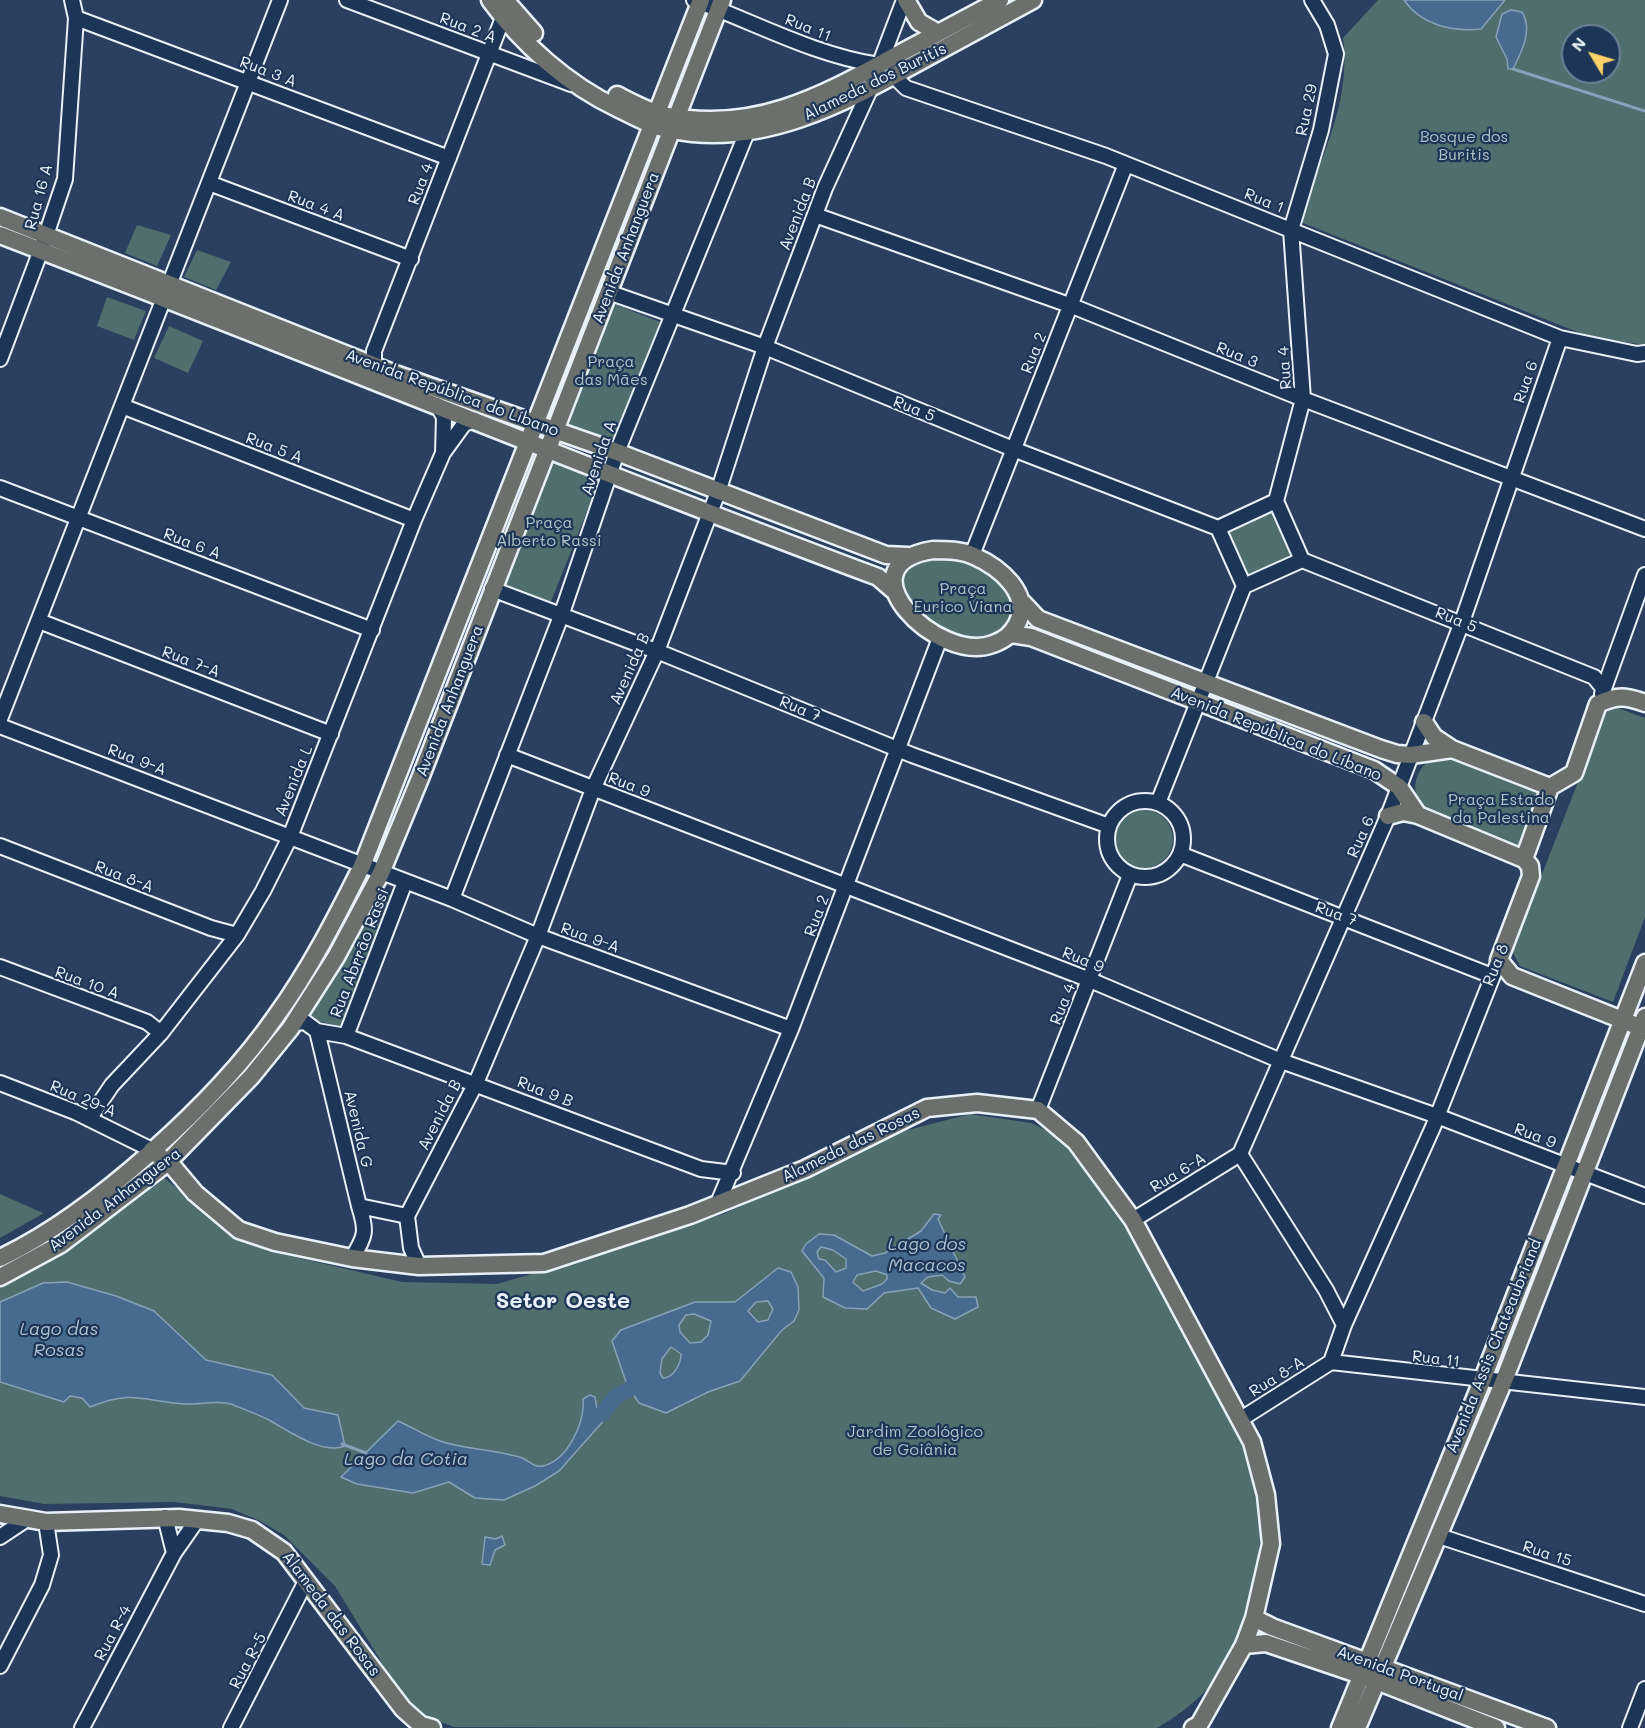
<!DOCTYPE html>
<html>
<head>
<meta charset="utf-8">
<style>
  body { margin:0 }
  #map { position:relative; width:1645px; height:1728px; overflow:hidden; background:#2b3f61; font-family:Mali,sans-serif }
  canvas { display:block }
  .north { position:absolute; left:1561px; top:24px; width:60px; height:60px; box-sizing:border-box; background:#1d3557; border:2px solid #6e8097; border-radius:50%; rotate:308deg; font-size:16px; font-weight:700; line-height:24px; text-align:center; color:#e8f1f8 }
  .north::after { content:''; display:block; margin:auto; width:21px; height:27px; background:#ffd166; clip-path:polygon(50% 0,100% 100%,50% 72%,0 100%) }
</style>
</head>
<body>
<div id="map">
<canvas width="1645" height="1728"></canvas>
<div class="north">N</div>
</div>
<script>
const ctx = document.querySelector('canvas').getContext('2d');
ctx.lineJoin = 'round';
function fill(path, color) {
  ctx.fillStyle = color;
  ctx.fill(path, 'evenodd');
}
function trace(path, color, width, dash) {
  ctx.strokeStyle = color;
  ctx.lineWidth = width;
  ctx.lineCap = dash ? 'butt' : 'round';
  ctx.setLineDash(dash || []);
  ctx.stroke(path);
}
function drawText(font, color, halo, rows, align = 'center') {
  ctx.font = font + ' Mali,sans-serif';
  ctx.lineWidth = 4.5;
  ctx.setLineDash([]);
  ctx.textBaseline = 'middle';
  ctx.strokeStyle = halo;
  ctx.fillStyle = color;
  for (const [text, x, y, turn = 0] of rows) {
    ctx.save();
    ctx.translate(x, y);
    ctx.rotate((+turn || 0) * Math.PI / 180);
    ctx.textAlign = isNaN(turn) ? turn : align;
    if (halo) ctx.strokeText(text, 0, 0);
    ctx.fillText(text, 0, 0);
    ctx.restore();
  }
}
fill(new Path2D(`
  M1378 0H1645V345L1590 337 1298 221C1319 165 1352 100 1343 38ZM1573 36H1609V72H1573Z
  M137 225 171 235 157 266 125 253Z
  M197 250 231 262 216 290 184 277Z
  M107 297 146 311 134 340 97 326Z
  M607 301 660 322 615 441 561 421Z
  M169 326 203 341 188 373 154 358Z
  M547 460 599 481 550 604 498 583Z
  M1269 511 1275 514 1291 551 1287 558 1251 575 1243 571 1228 536 1231 529Z
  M958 556C981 567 1022 584 1013 617 1011 625 1001 633 996 639 954 643 935 628 905 601L901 571 911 559Z
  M1615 707 1645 718V917L1613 1002 1520 966 1512 951 1605 713Z
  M1443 754 1543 791 1521 851 1425 811C1405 790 1418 760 1443 754Z
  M1115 839a29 29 0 1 1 58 0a29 29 0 1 1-58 0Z
  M383 888 397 898 353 1013 340 1027 302 1017 375 890Z
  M970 1114 1031 1123 1056 1135 1077 1155 1122 1215 1256 1472C1266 1531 1259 1573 1239 1629 1235 1640 1232 1653 1227 1663 1212 1690 1183 1713 1157 1728L454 1727 420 1714 404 1699 335 1586 284 1535 260 1521 232 1509 174 1502 44 1504 0 1496V1286L63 1251 162 1176 232 1233 282 1254 402 1282 497 1284 641 1242 726 1213 900 1132Z
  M0 1194 43 1213H44L0 1238Z`), '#4f6e6d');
const water = new Path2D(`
  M1404 0H1505L1481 29C1452 32 1421 25 1404 0Z
  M1511 10 1522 12C1533 30 1522 51 1513 69H1508L1507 59 1496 37 1502 14Z
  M934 1214 941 1215 938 1219 965 1277 960 1284 949 1281 942 1275 928 1277 921 1283 932 1290 945 1293 950 1288 958 1297H976L978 1307 955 1319 931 1308 918 1288 884 1293 867 1309 845 1308 823 1297 824 1278 802 1251 806 1244 819 1234 834 1235 872 1256 885 1253 921 1231ZM821 1247 833 1250 846 1259V1268L836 1272 825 1260 819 1259 817 1252ZM876 1271 887 1275V1279L882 1284 863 1291 853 1282 857 1275Z
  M778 1268 791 1272 798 1287 799 1310 794 1321 782 1330 740 1381 708 1392 666 1413 639 1403 627 1385 612 1341 621 1330 695 1302H735ZM768 1301 773 1309 768 1320 758 1322 748 1311 756 1302ZM694 1314 711 1321 708 1335 701 1342 690 1343 680 1332 679 1325 686 1315ZM671 1347 681 1354C681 1363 674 1378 663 1378L660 1373 662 1359Z
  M67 1282 116 1296 154 1311 206 1360 272 1375 304 1408 338 1415 345 1446C322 1455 289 1431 269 1420 257 1414 243 1409 231 1404 219 1400 202 1404 189 1404 146 1403 136 1388 90 1407L82 1398 70 1396 64 1402 0 1382V1302L43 1283Z
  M590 1395 595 1397 597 1409 606 1418 559 1471 535 1486 504 1500 475 1498 449 1482 413 1493 357 1484 341 1477 398 1421C412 1427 426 1436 440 1441 466 1450 496 1449 522 1458 530 1461 534 1468 543 1466 568 1460 585 1422 583 1399Z
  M502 1536 505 1545 495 1550 490 1565 482 1564 485 1537 496 1539Z`);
fill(water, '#476b8e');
trace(water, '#87a1b8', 1.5);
trace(new Path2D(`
  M1513 69 1645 111
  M342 1444 366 1453`), '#87a1b8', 3);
trace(new Path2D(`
  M602 1414 615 1397 630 1389`), '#476b8e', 16);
const minor = new Path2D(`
  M347 0 571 84
  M694 0C756 23 814 55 879 65
  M76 18 449 158
  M895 67 894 76 906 88 1106 156 1560 338 1637 354 1645 353
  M209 183 411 259
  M815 215 1072 306 1303 399 1645 529
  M608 292 765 347 1013 449 1218 528
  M0 359 41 250 65 179 76 18 72 0
  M374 374V351L506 10
  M437 405 444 417 443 453
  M122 406 414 520
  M0 488 372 630
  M1276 501 1303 399 1291 230 1321 130 1336 54 1327 25 1312 0
  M1276 501 1302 560 1244 586 1218 528Z
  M972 555 1126 164
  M1302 560 1594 677 1603 688
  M492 589 664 654 912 755 1109 826
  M39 621 331 734
  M1602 694 1645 575
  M0 719 280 0
  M0 726 452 899 538 936 791 1029
  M507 755 1090 980 1281 1061 1437 1116 1645 1196
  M1107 839a38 38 0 1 1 76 0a38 38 0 1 1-76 0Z
  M1158 803 1244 586
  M0 846 211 928 237 935
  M1180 854 1492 976
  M452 899 561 616 617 452 747 132
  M0 967 147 1022 161 1033
  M294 1023 305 1022 317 1031 346 1036 701 1169 733 1173
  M317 1031 359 1206 407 1216
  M346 1036 405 882
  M0 1083 75 1112 152 1150
  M1038 1110 1130 875
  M89 1119 112 1085 161 1033 237 935 263 891 290 837 414 520 443 453 464 424 475 420
  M1240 1154 1388 816 1462 622 1560 338
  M1240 1154 1326 1290 1344 1325
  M718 1203 791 1029 940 638
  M1133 1220 1240 1154
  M352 1258C366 1236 367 1231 359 1206
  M419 1266 411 1248 407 1216 476 1083 538 936 593 789 657 651 718 492 765 347 825 188 871 87 904 0
  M1331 1362 1344 1325 1433 1127 1499 960
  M1331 1362 1645 1397
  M1241 1419 1331 1362
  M165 1517 174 1553
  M1439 1536 1645 1604
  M0 1537 27 1519
  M0 1666 42 1585 51 1555 46 1522
  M82 1728 174 1553 197 1520
  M231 1728 306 1581
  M1630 1728 1645 1689`);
const major = new Path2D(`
  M490 0C522 44 568 85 617 108 635 117 653 127 672 130 761 148 842 104 917 63 956 42 995 21 1033 0
  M505 0 534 33
  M906 0 919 22 938 33
  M617 95C631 102 647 111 663 115 752 134 820 97 895 56 930 37 965 19 1000 0
  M0 217 398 375 617 452 886 555 908 556
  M0 235C293 347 583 467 878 577L893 590
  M933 550C946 550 962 550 974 556 999 567 1033 594 1017 624 1011 635 1004 640 993 644 938 665 838 565 933 550Z
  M1023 603 1038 619 1381 749 1397 754 1411 755 1452 749 1550 787
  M1011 634 1031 637 1374 770 1399 787 1418 815 1524 859 1530 866 1531 876 1499 960 1512 976 1645 1029
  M1424 722 1434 737 1452 749
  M1388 816 1403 812 1418 815
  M1524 859 1550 787 1574 773 1598 704C1617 695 1626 696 1645 703
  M152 1150 174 1168 195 1193 239 1230 275 1242 352 1258 419 1266 544 1263 690 1215 805 1169 927 1108 977 1103 1038 1110 1076 1142 1133 1220 1252 1442 1266 1495 1271 1544 1254 1618 1244 1645 1199 1725 1193 1728
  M0 1258C93 1214 217 1101 276 1016 310 969 336 918 362 866L701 0
  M0 1277 61 1244 167 1163 251 1077 290 1029 336 957 381 873 421 776 722 0
  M0 1514 46 1522 179 1518 228 1523 252 1530 284 1552 403 1709 421 1725 432 1728
  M1254 1618 1272 1627 1547 1728
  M1244 1645 1266 1643 1369 1678 1496 1728
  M1340 1728 1482 1381 1645 963
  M1357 1728 1503 1383 1645 1017`);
trace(minor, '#e8f1f8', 18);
trace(major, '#e8f1f8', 21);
trace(minor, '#1d3557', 14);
trace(major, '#6b706d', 16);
drawText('16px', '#e8f1f8', '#1d3557', [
  ["Rua 2 A",468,28,21],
  ["Rua 11",808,28,22],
  ["Rua 3 A",268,72,21],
  ["Alameda dos Buritis",875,82,-26],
  ["Rua 29",1307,110,-78],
  ["Rua 4",421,184,-69],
  ["Rua 16 A",39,197,-75],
  ["Rua 1",1264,201,22],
  ["Rua 4 A",316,206,21],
  ["Avenida B",798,214,-69],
  ["Avenida Anhanguera",626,248,-69],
  ["Rua 2",1034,353,-68],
  ["Rua 3",1237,355,22],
  ["Rua 4",1285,368,-94],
  ["Rua 6",1526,382,-71],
  ["Avenida República do Líbano",452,393,20],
  ["Rua 5",914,409,22],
  ["Rua 5 A",274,448,21],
  ["Avenida A",599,458,-71],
  ["Rua 6 A",192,544,21],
  ["Rua 5",1456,620,22],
  ["Rua 7-A",191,662,21],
  ["Avenida B",630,669,-66],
  ["Avenida Anhanguera",450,701,-69],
  ["Rua 7",800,709,22],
  ["Avenida República do Líbano",1276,734,22],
  ["Rua 9-A",137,760,21],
  ["Avenida L",294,781,-68],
  ["Rua 9",629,785,21],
  ["Rua 6",1361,837,-66],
  ["Rua 8-A",124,877,21],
  ["Rua 7",1336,914,20],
  ["Rua 2",817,916,-69],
  ["Rua 9-A",590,938,20],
  ["Rua Abrrão Rassi",360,953,-69],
  ["Rua 9",1083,960,22],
  ["Rua 8",1496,965,-68],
  ["Rua 10 A",87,983,20],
  ["Rua 4",1063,1004,-68],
  ["Rua 9 B",545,1092,21],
  ["Rua 29-A",83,1099,23],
  ["Avenida B",440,1115,-63],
  ["Avenida G",358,1129,77],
  ["Rua 9",1535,1136,21],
  ["Alameda das Rosas",851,1145,-26],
  ["Rua 6-A",1178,1173,-31],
  ["Avenida Anhanguera",115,1200,-37],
  ["Avenida Assis Chateaubriand",1494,1346,-68],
  ["Rua 11",1436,1359,7],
  ["Rua 8-A",1277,1377,-32],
  ["Rua 15",1547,1554,18],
  ["Alameda das Rosas",331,1614,53],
  ["Rua R-4",113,1633,-62],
  ["Rua R-5",248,1661,-62],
  ["Avenida Portugal",1400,1674,20]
]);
drawText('16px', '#b2c3c7', '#1d3557', [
  ["Bosque dos",1464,137],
  ["Buritis",1464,155],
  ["Praça",611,362],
  ["das Mães",611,380],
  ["Praça",549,523],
  ["Alberto Rassi",549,541],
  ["Praça",963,589],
  ["Eurico Viana",963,607],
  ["Praça Estado",1501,800],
  ["da Palestina",1501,818],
  ["Jardim Zoológico",915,1432],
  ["de Goiânia",915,1450]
]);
drawText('italic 18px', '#b0c2d3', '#1d3557', [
  ["Lago dos",927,1244],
  ["Macacos",927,1265],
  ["Lago das",59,1329],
  ["Rosas",59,1350],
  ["Lago da Cotia",406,1459]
]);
drawText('bold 22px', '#e8f1f8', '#1d3557', [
  ["Setor Oeste",563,1301]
]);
</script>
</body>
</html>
